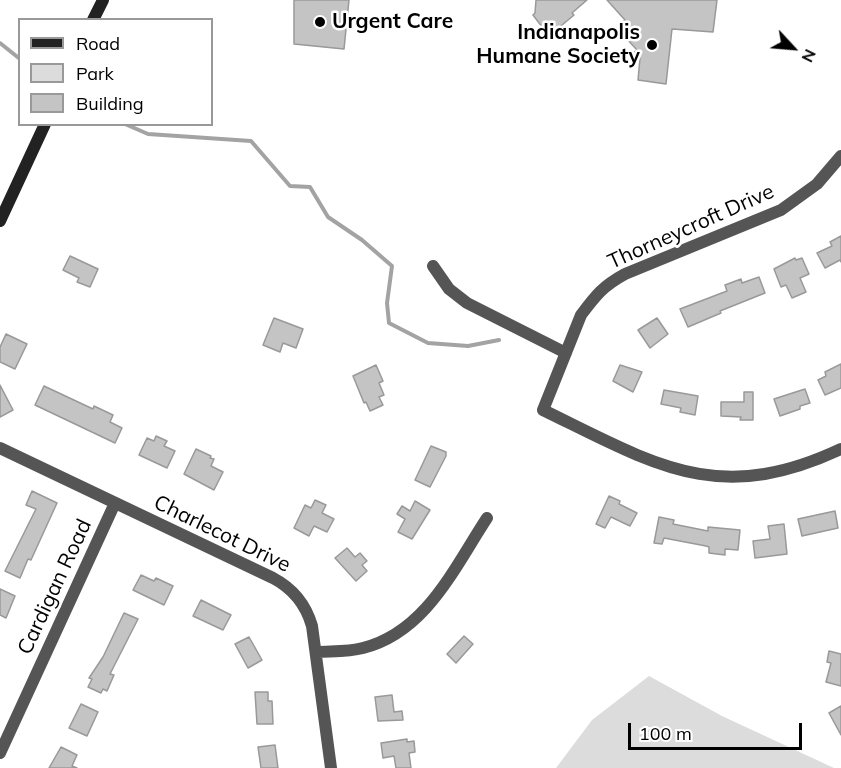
<!DOCTYPE html>
<html>
<head>
<meta charset="utf-8">
<style>
  body { margin:0 }
  #map { position:relative; width:841px; height:768px; overflow:hidden; background:#fff; font-family:Mulish,sans-serif }
  canvas { display:block }
  .legend { position:absolute; left:18px; top:18px; width:195px; height:108px; box-sizing:border-box; background:#fff; border:2px solid #999; margin:0; padding:8px 10px; list-style:none; font-size:18px; color:#000 }
  .legend li { display:flex; align-items:center; gap:12px; height:30px }
  .legend b { width:30px; border:2px solid #999 }
  .north { position:absolute; left:763px; top:18px; width:60px; height:60px; -webkit-text-stroke:4px #fff; paint-order:stroke; rotate:116deg; font-size:16px; font-weight:700; line-height:24px; text-align:center; color:#000 }
  .north::after { content:''; display:block; margin:auto; width:21px; height:27px; background:#000; clip-path:polygon(50% 0,100% 100%,50% 72%,0 100%) }
  .scale { position:absolute; left:628px; top:723px; width:174px; height:27px; box-sizing:border-box; border:3px solid #000; border-top:0; padding-left:8px; font-size:18px; line-height:21px; white-space:nowrap; color:#000; -webkit-text-stroke:4px #fff; paint-order:stroke }
</style>
</head>
<body>
<div id="map">
<canvas width="841" height="768"></canvas>
<ul class="legend">
<li><b style="height:8px;background:#222"></b>Road</li>
<li><b style="height:16px;background:#dcdcdc"></b>Park</li>
<li><b style="height:16px;background:#c4c4c4"></b>Building</li>
</ul>
<div class="north">N</div>
<div class="scale">100 m</div>
</div>
<script>
const ctx = document.querySelector('canvas').getContext('2d');
ctx.lineJoin = 'round';
function fill(path, color) {
  ctx.fillStyle = color;
  ctx.fill(path, 'evenodd');
}
function trace(path, color, width, dash) {
  ctx.strokeStyle = color;
  ctx.lineWidth = width;
  ctx.lineCap = dash ? 'butt' : 'round';
  ctx.setLineDash(dash || []);
  ctx.stroke(path);
}
function drawText(font, color, halo, rows, align = 'center') {
  ctx.font = font + ' Mulish,sans-serif';
  ctx.lineWidth = 5;
  ctx.setLineDash([]);
  ctx.textBaseline = 'middle';
  ctx.strokeStyle = halo;
  ctx.fillStyle = color;
  for (const [text, x, y, turn = 0] of rows) {
    ctx.save();
    ctx.translate(x, y);
    ctx.rotate((+turn || 0) * Math.PI / 180);
    ctx.textAlign = isNaN(turn) ? turn : align;
    if (halo) ctx.strokeText(text, 0, 0);
    ctx.fillText(text, 0, 0);
    ctx.restore();
  }
}
fill(new Path2D(`
  M649 676 722 716 834 768H556L592 720Z`), '#dcdcdc');
trace(new Path2D(`
  M0 43 20 59
  M125 124 148 134 251 141 290 186 310 187 328 217 362 240 392 266 387 303 389 323 428 343 468 346 499 340`), '#a3a3a3', 4);
const building = new Path2D(`
  M294 0H349L344 49 294 44Z
  M536 0H587L572 13 574 15 549 36 533 15 535 13Z
  M607 0H717L713 32 672 29 666 84 638 80 640 58 634 52 637 50 626 38 629 35 620 25 625 20Z
  M841 236V262L840 260 825 268 817 253 832 246 830 242Z
  M70 256 98 269 90 287 77 282 79 278 63 270Z
  M795 258 796 260 802 258 809 274 800 278 806 292 792 298 786 285 781 287 774 269Z
  M759 277 765 293 720 311 721 313 688 327 680 309 727 291 725 285 741 279 742 283Z
  M274 318 303 329 296 348 283 343 280 352 263 345Z
  M657 318 668 334 650 348 638 330Z
  M6 334 27 344 15 369 0 362V347Z
  M841 364V388L825 395 818 380 826 376 825 372Z
  M376 365 383 381 379 383 384 395 379 397 383 405 370 411 366 402 364 403 353 376Z
  M620 365 642 372 633 392 613 381Z
  M0 385 13 410 0 417Z
  M44 386 93 409 94 406 113 415 110 422 122 428 115 443 35 405Z
  M805 389 810 403 800 406V409L780 416 774 399Z
  M664 390 698 396 695 415 680 412 681 408 661 404Z
  M744 392H753V420H740L741 417 721 416V402H744Z
  M156 436 167 441 164 446 175 451 167 468 139 455 147 438 154 441Z
  M431 446 446 452V456L430 487 415 480Z
  M196 449 211 456 210 458 214 459 211 466 223 472 214 490 184 474Z
  M32 491 57 503 31 560 28 559 20 578 5 571 36 509 26 505Z
  M609 496 620 501 619 504 637 513 630 526 611 517 605 528 596 524Z
  M315 500 326 505 322 513 334 519 327 532 314 526 309 536 294 528 305 505 311 508Z
  M415 501 430 510 412 539 398 532 405 519 397 514 402 506 410 511Z
  M835 511 838 528 802 536 798 519Z
  M659 517 674 520 673 524 708 531V527L740 530 738 550 725 549V555L709 553V547L706 546 664 538 662 544 654 543Z
  M784 524 787 554 755 558 753 541 770 539 768 526Z
  M347 548 355 557 360 553 367 561 362 565 367 571 356 581 335 558Z
  M141 575 154 581 156 578 173 586 164 605 133 590Z
  M0 589 15 596 6 618 0 615Z
  M201 600 231 615 223 630 193 616Z
  M124 613 138 619 110 674 114 675 107 691 103 689 101 693 88 687 92 679 89 678 103 657Z
  M464 636 473 644 456 663 447 654Z
  M249 637 262 660 248 668 235 644Z
  M829 651 841 654V686L826 682 831 663 827 662Z
  M255 692H268V701H272L273 724H257Z
  M392 695 394 712 402 711 403 720 378 721 375 697Z
  M81 704 98 712 87 736 69 728Z
  M841 706V735L829 713Z
  M407 739V742L414 741 415 752 409 753 411 768H396L394 756 383 758 381 743Z
  M275 745 278 768H261L258 747Z
  M61 747 77 755 72 766 77 768H49Z`);
fill(building, '#c4c4c4');
trace(building, '#999', 1.5);
trace(new Path2D(`
  M841 156 817 184 781 210 625 274C603 286 596 295 581 315L543 410C654 464 718 507 841 449
  M433 266 449 289 467 303 566 353
  M0 448 273 578C292 588 306 605 312 626L331 768
  M317 652C332 651 348 652 363 648 426 632 454 568 487 518
  M0 753 115 503`), '#555', 12);
trace(new Path2D(`
  M93 20 103 0
  M0 221 45 124`), '#222', 12);
for (const [x, y, r, color] of [
  [320,22,6,"#000"],
  [652,45,6,"#000"]
]) {
  const dot = new Path2D();
  dot.arc(x, y, r, 0, 2 * Math.PI);
  ctx.fillStyle = color;
  ctx.fill(dot);
  trace(dot, '#fff', 2);
}
drawText('bold 21px', '#000', '#fff', [
  ["Urgent Care",332,22],
  ["Indianapolis",640,33,"right"],
  ["Humane Society",640,57,"right"]
], 'left');
drawText('21px', '#000', '#fff', [
  ["Thorneycroft Drive",691,227,-24],
  ["Charlecot Drive",222,534,26],
  ["Cardigan Road",55,587,-65]
]);
</script>
</body>
</html>
